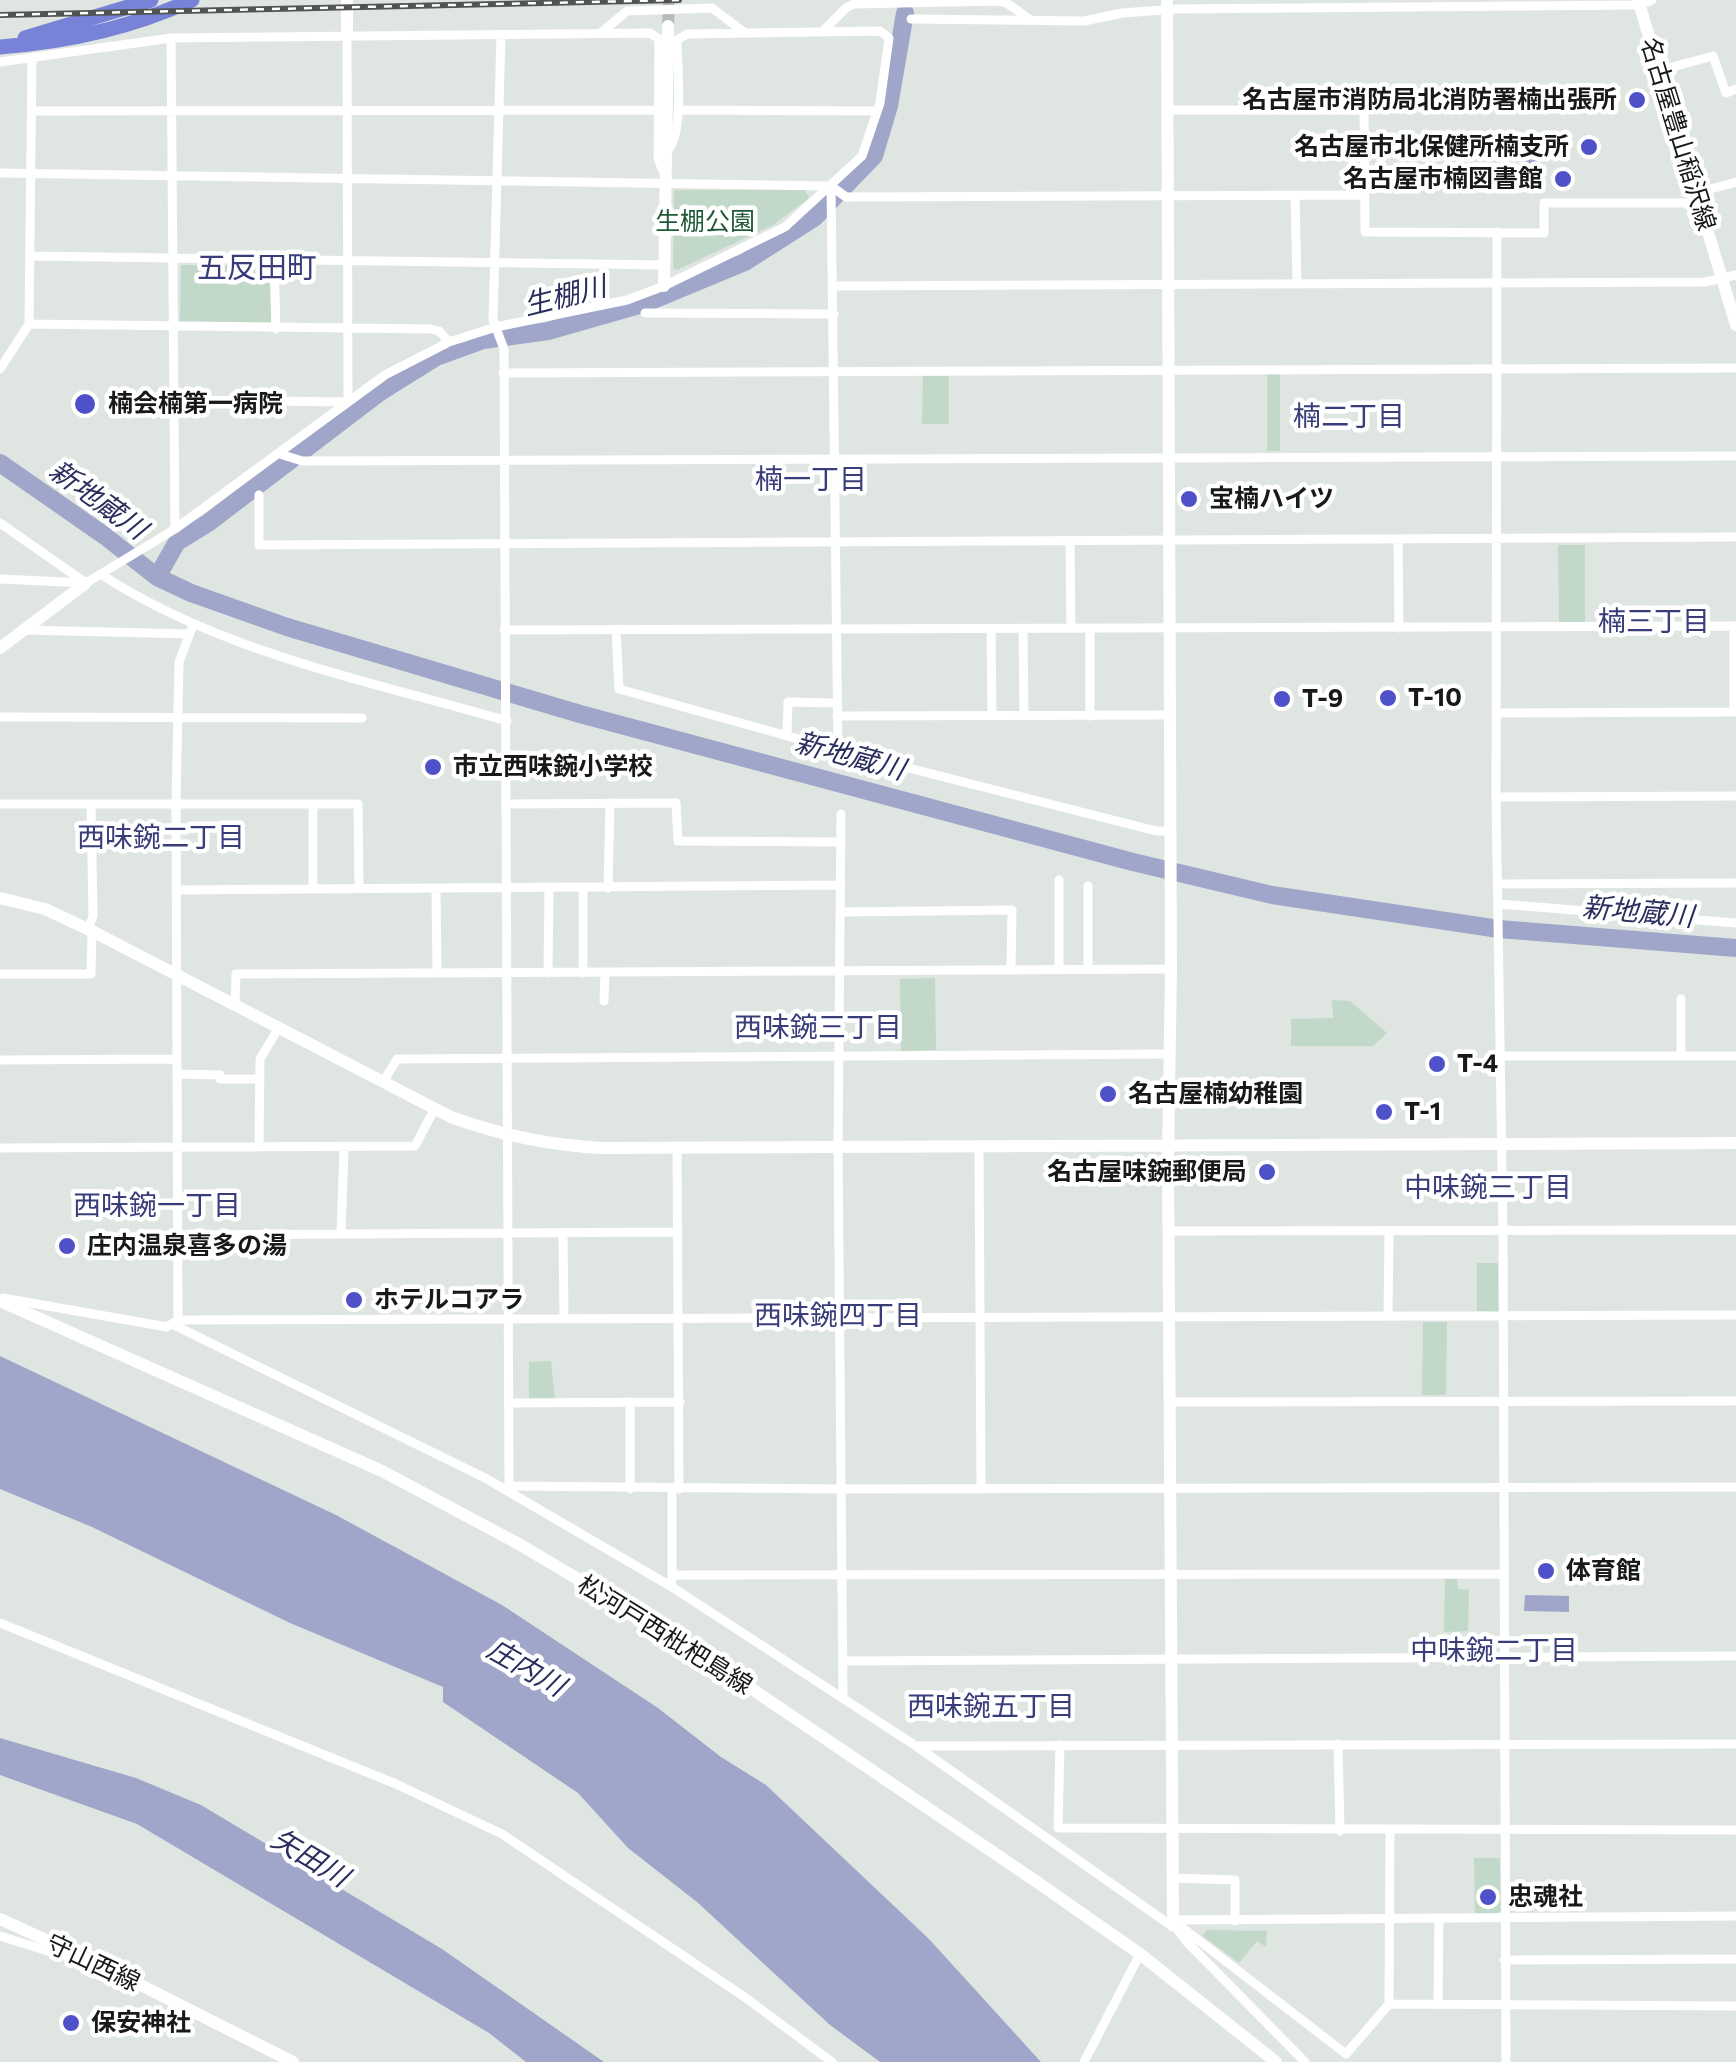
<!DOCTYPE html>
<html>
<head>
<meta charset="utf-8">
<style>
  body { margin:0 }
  canvas { display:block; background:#dfe5e1 }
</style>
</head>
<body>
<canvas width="1736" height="2062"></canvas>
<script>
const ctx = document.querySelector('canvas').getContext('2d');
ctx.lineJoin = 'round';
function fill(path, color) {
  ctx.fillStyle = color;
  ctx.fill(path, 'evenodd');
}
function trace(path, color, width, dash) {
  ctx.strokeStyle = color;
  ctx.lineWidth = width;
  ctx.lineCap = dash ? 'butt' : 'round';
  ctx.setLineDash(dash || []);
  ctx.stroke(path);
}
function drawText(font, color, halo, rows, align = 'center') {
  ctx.font = font + ' Commissioner,"Noto Sans JP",sans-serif';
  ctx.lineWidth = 9;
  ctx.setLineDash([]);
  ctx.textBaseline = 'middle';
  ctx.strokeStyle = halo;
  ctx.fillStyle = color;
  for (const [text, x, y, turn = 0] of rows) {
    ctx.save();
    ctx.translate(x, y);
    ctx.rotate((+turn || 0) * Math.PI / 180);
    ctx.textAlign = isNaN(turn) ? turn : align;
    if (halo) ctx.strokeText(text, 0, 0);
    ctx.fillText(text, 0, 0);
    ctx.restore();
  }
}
fill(new Path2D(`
  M674 190H805L809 198 773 225 677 270 673 268Z
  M181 265 272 266 273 324 180 323Z
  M1267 373H1280V451H1267Z
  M923 376H949V424H922Z
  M1558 545H1585V622H1559Z
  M935 978 936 1050 901 1051 900 979Z
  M1332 1000 1350 1001 1387 1033 1373 1046H1291V1019L1333 1018Z
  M1477 1263H1498L1499 1312 1477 1311Z
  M1423 1322H1447L1446 1395H1422Z
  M551 1361 555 1399H529V1362Z
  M1445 1577H1457L1458 1589 1469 1590 1468 1631 1444 1632Z
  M1474 1858H1500L1501 1911 1496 1914H1475Z
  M1206 1930 1267 1931 1266 1947 1257 1941 1239 1963 1203 1936Z`), '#c2d8c8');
fill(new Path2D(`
  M1521 150H1537L1536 188 1520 187Z
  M0 1356 336 1515 502 1605 658 1708 721 1757 766 1785 929 1939 1041 2062H880L830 2025 697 1902 628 1848 578 1793 443 1702V1687L290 1623 92 1527 0 1489Z
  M1525 1595 1569 1596V1612L1524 1611Z
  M0 1738 136 1778 201 1805 442 1949 604 2062H526L489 2033 137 1824 0 1775Z`), '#a0a6c9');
trace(new Path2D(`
  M0 463 105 536 157 577 191 593 287 627 580 714 1133 862 1272 895 1499 929 1736 948
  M157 577 177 542 208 523 380 392 436 357 483 340 548 331 646 303 745 262 814 218 874 156 889 106 905 13`), '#a0a6c9', 18);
trace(new Path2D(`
  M668 26 669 0`), '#b7bcb9', 12, [12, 6]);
trace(new Path2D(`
  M911 19 1084 21 1122 13 1177 9 1639 5 1652 0
  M602 32 627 11 712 8 744 32
  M822 32 846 8 854 4 998 1 1007 3 1029 19
  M501 35 493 320 504 349 509 1486 843 1489 1736 1487
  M171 38 175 529
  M0 62 171 38 650 33 659 39 658 158 662 169
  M1658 71 1713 56 1726 93 1736 89
  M678 110 875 111
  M1167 110H1364L1365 232 1544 233V203H1699
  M32 111 658 110
  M0 173 831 186 846 197 1364 195
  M831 186 838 750
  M1696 193 1736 182
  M1295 196 1297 283
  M1497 232 1496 797 1503 1231 1506 2062
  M30 256 664 265
  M274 262 276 329
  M834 286 1705 282 1736 275
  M645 313 834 314
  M29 324 431 329 439 331 449 342
  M0 369 29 324 32 58
  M503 373 1736 368
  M172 400 348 402 347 37
  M280 454 302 461 1736 456
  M259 495V545L1736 537
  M0 523 86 583 0 579
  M1398 539 1399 628
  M1070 541 1071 628
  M102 575C220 652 373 682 507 721
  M86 583 175 529 385 375 449 342 496 327 627 300 664 286 785 227 862 156 880 103 889 38 880 31 687 34 677 40C677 68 685 131 667 152
  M1734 626V712
  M616 629 619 689 838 750 1156 831H1169
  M991 629 992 716
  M1023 629 1024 716
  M24 630 190 634
  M504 630 1736 626
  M1496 713 1736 712
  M837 716 1169 715
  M1090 716V629
  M0 717 362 718
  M787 735 788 702 836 703
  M1496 797 1736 796
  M0 804H358L359 888
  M313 804V889
  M506 804 676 803 678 841 841 842
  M841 814 838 1147 843 1696
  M1498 884 1736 883
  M1088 886V970
  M436 888 437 972
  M608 888 610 803
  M176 890 841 885
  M1499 904 1736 923
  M841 912 1012 910 1011 970
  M88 929 93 916 91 804
  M1059 970V880
  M548 973 549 887
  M583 973V887
  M0 974H91L92 931
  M1681 999V1056
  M604 1001 605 973
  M235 1006 236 974 1171 969
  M1500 1056H1736
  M0 1060 177 1059
  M177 1074 220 1075V1079H260
  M383 1082 397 1059 1170 1054
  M979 1145 981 1489
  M677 1146 679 1489
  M259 1147 260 1059 278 1029
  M0 1148 415 1146 435 1108
  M1168 1231 1736 1230
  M563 1233 564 1319
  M341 1234 344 1146
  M178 1235 678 1232
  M3 1298 167 1327 178 1320 176 803 179 662 193 625
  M1388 1315 1389 1231
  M178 1320 1736 1315
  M174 1325 487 1479 672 1587 916 1746 1173 1927
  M1169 1402 1736 1401
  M511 1403 680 1402
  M630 1489V1402
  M672 1489V1581
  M672 1575 1502 1574
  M0 1623 396 1784 502 1834 746 1998 832 2062
  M843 1661 1736 1656
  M1338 1744 1340 1831
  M1060 1745 1058 1828 1736 1830
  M919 1746 1736 1744
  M1173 1878 1235 1880V1921
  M1173 1920 1736 1916
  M1175 1922 1346 2054 1389 2004 1390 1831
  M1173 1923 1186 1941 1305 2062
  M0 1936 80 1961
  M1504 1960 1736 1959
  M1389 2004 1736 2006
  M1438 2004 1439 1918
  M1084 2062 1140 1954`), '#fff', 9);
trace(new Path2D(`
  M1167 0 1171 969 1168 1158 1173 1920
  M1638 0 1736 325
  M347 37V0
  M664 286 668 26
  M0 648 86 583
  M0 898 45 909 92 931 451 1117C500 1135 549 1145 601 1148L1736 1143
  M0 1301 382 1471 517 1543 605 1595 743 1683 1037 1882 1140 1954 1276 2062
  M0 1919 107 1968 293 2062`), '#fff', 12);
trace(new Path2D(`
  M25 38 151 0
  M0 47C67 42 131 28 192 0`), '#7882d7', 15);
const rail = new Path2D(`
  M0 15 679 0`);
trace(rail, '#515452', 6);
trace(rail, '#fff', 2.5, [8]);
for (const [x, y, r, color] of [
  [1637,100,10,"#4f51c8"],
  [1589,147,10,"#4f51c8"],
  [1563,179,10,"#4f51c8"],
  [85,404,12,"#4f51c8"],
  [1189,499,10,"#4f51c8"],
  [1388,698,10,"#4f51c8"],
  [1282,699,10,"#4f51c8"],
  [433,767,10,"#4f51c8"],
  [1437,1064,10,"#4f51c8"],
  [1108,1094,10,"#4f51c8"],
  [1384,1112,10,"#4f51c8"],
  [1267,1172,10,"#4f51c8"],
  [67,1246,10,"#4f51c8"],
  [354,1300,10,"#4f51c8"],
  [1546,1571,10,"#4f51c8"],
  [1488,1897,10,"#4f51c8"],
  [71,2023,10,"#4f51c8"]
]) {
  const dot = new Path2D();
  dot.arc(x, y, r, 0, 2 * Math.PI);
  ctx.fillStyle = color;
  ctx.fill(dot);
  trace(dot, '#fff', 4);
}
drawText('bold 25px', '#181a19', '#fff', [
  ["名古屋市消防局北消防署楠出張所",1617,100,"right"],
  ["名古屋市北保健所楠支所",1569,147,"right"],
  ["名古屋市楠図書館",1543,179,"right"],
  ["楠会楠第一病院",108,404],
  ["宝楠ハイツ",1209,499],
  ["T-10",1408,698],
  ["T-9",1302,699],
  ["市立西味鋺小学校",453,767],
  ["T-4",1457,1064],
  ["名古屋楠幼稚園",1128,1094],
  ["T-1",1404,1112],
  ["名古屋味鋺郵便局",1247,1172,"right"],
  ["庄内温泉喜多の湯",87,1246],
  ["ホテルコアラ",374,1300],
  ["体育館",1566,1571],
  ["忠魂社",1508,1897],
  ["保安神社",91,2023]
], 'left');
drawText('25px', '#181a19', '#fff', [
  ["名古屋豊山稲沢線",1678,134,73],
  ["松河戸西枇杷島線",665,1635,32],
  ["守山西線",93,1963,25]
]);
drawText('25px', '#205937', '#fff', [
  ["生棚公園",705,222]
]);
drawText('italic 28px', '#2a2e5d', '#fff', [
  ["生棚川",565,296,-14],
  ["新地蔵川",98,500,36],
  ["新地蔵川",850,756,15],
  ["新地蔵川",1638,912,5],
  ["庄内川",526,1668,30],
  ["矢田川",310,1858,31]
]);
drawText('28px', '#393e7a', '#fff', [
  ["楠二丁目",1349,417],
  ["楠一丁目",811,480],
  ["楠三丁目",1654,622],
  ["西味鋺二丁目",161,838],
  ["西味鋺三丁目",818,1028],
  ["中味鋺三丁目",1488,1188],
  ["西味鋺一丁目",157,1206],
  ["西味鋺四丁目",838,1316],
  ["中味鋺二丁目",1494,1651],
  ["西味鋺五丁目",991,1707]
]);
drawText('30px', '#393e7a', '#fff', [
  ["五反田町",257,268]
]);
</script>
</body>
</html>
